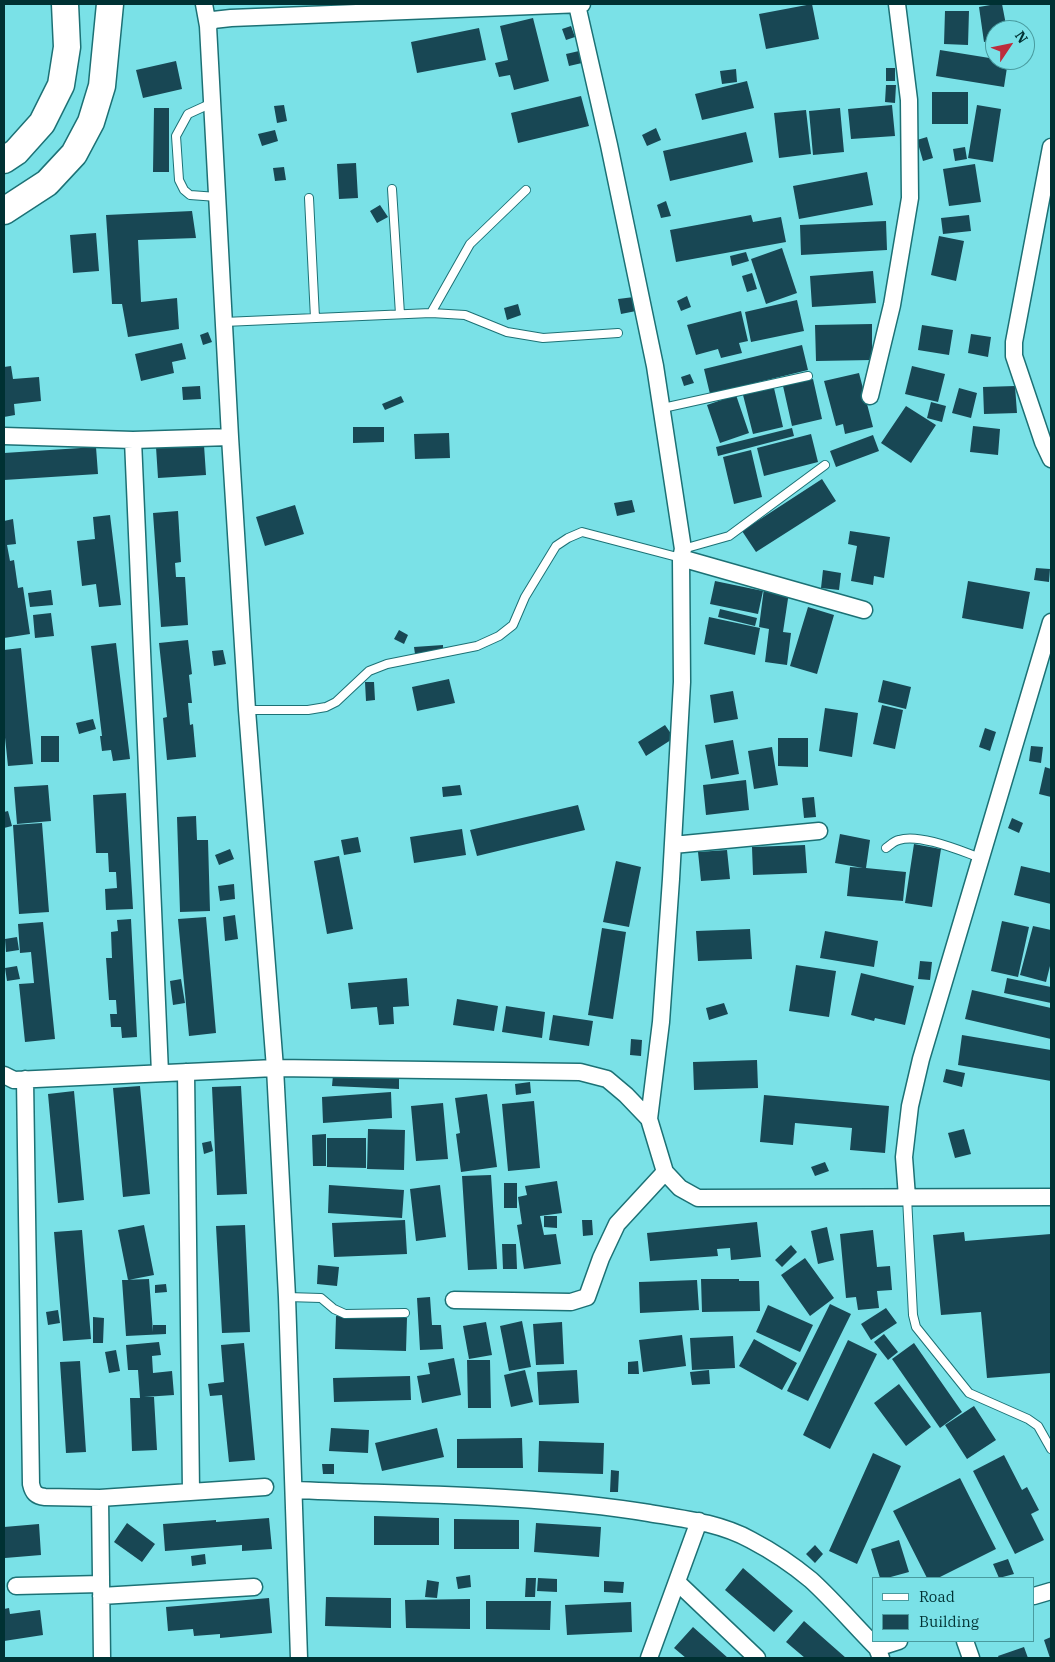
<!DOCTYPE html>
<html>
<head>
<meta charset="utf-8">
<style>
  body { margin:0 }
  #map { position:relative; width:1055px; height:1662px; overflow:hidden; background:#7ae1e7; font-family:"IBM Plex Serif",serif }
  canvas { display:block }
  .frame { position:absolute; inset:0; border:5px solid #003133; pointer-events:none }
  .legend { position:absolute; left:872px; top:1577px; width:162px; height:65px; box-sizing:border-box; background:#7ae1e7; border:1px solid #499b9f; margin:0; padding:6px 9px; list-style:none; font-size:15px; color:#003133 }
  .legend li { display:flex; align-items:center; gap:10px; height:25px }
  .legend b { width:25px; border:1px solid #499b9f }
  .north { position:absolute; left:985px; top:20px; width:50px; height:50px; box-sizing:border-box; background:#7ae1e7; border:1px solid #499b9f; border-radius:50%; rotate:56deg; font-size:14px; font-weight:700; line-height:20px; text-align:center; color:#003133 }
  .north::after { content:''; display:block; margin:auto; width:18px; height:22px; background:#bd2c3c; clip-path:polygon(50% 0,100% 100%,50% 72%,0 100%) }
</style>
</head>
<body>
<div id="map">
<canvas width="1055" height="1662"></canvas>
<div class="frame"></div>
<ul class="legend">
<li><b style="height:6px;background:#fff"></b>Road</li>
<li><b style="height:14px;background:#184754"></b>Building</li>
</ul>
<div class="north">N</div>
</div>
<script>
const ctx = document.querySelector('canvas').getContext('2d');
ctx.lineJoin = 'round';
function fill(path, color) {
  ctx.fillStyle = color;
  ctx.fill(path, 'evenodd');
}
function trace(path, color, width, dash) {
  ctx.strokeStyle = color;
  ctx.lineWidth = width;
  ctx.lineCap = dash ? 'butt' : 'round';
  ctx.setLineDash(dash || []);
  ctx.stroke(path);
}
fill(new Path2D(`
  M812 4 819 39 766 49 759 14Z
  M996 4H1002L1007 30H995V40L984 42 979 7Z
  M945 11H969L968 45 944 44Z
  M533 18 549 81 514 90 510 75 499 77 495 63 508 60 500 26Z
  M571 26 575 37 566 40 562 29Z
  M479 28 486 60 417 73 411 42Z
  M940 50 1008 61 1004 87 936 76Z
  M579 51 582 63 569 66 566 54Z
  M176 61 182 89 143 98 136 70Z
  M886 68H895V81H886Z
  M736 69 737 82 722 84 720 71Z
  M747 81 754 108 702 120 695 94Z
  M886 85H896L895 103 885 102Z
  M932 92H968V124H932Z
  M581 96 589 126 518 143 511 113Z
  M284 105 287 121 277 123 274 106Z
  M892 105 895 136 851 139 848 109Z
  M977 105 1001 109 993 162 968 158Z
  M154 108H169V172H153Z
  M840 108 844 152 813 155 809 111Z
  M806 110 811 154 779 158 774 113Z
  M656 128 661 140 647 146 642 135Z
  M275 130 278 141 262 146 258 134Z
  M746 132 753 162 670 181 663 151Z
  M927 137 933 158 923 161 917 140Z
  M965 147 967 159 955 161 953 149Z
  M356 163 358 198 339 199 337 164Z
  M975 164 981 202 949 206 943 169Z
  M284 167 286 180 275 181 273 168Z
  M867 172 873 205 799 219 793 186Z
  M666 201 671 216 661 218 657 205Z
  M380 205 388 217 377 223 370 211Z
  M192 211 196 238 138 240 141 302 177 298 179 329 128 337 122 304H112L106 215Z
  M751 215 753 222 781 217 786 242 676 262 670 230Z
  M969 215 971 231 943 234 941 218Z
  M886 221 887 250 801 255 800 225Z
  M96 233 99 271 73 273 70 235Z
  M939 236 964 241 956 281 931 275Z
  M782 248 797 293 766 304 751 259Z
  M746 252 749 261 732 266 730 256Z
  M873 271 876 303 812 307 810 276Z
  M752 273 757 289 747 292 742 276Z
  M687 296 691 307 681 311 677 301Z
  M634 297 636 311 621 314 618 299Z
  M797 300 804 331 751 342 745 312Z
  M518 304 521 315 507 320 504 308Z
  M741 311 748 341 739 343 742 353 721 358 718 349 696 355 687 325Z
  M872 324V360L816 361 815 325Z
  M922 325 953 330 949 355 918 350Z
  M208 332 212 342 203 345 200 335Z
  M971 334 991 337 988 357 968 353Z
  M182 343 186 359 172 362 174 373 141 381 135 354Z
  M802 345 808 370 710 394 704 369Z
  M11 366 13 379 39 377 41 401 14 404 15 415 4 417V367Z
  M912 366 945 374 938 402 905 394Z
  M859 373 873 427 845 434 843 424 836 426 824 381Z
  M690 374 694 383 684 386 681 377Z
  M813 379 822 419 792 426 783 386Z
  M200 386 201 399 183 400 182 387Z
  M1015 386 1017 413 984 414 983 387Z
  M774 388 783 427 753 434 743 395Z
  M959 388 977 393 971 418 952 413Z
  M736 395 749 433 720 443 707 405Z
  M401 396 404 402 385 410 382 404Z
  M931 402 946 406 942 422 927 418Z
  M906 406 936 425 911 463 881 443Z
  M973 426 1000 429 998 455 970 452Z
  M353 427H384V442L353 443Z
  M792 428 794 436 718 456 716 447Z
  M449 433 450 458 415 459 414 434Z
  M811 434 818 462 764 476 757 448Z
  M873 435 879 451 836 467 830 451Z
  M204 445 206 475 158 478 156 447Z
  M96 447 98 474 4 480V453Z
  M751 450 762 497 734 504 723 457Z
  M822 479 836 501 756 552 742 531Z
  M632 500 635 512 617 516 614 503Z
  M295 505 304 534 265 546 256 517Z
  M178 511 181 562 175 563 176 577H185L188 625 161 627 153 513Z
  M110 515 121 605 99 607 96 584 82 586 77 541 95 539 93 517Z
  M13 519 16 544 7 545 10 561 14 560 18 588 23 587 30 634 4 638V521Z
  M850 531 890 537 884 578 874 576 873 585 851 581 857 546 848 544Z
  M1036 568 1050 569 1049 582 1034 580Z
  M823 570 841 573 839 590 821 588Z
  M715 581 763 591 758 614 710 604Z
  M968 581 1030 592 1023 629 962 618Z
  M764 588 789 592 783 632 791 633 787 665 765 662 769 629 759 627Z
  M51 590 53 605 30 607 28 593Z
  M808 607 834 615 817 674 790 666Z
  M720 609 757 618 755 626 718 617Z
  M51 613 54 636 35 638 33 615Z
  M709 617 760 628 755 655 704 644Z
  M399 630 408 635 404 644 394 639Z
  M188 640 192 674 189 675 192 703H188L190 725 193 724 196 757 167 760 163 718 167 717 159 643Z
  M116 643 130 759 113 761 111 750 102 751 100 736H102L91 646Z
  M443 645V652L415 654 414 647Z
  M21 648 33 764 8 766 4 728V650Z
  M223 650 226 664 214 666 212 651Z
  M449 679 455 703 417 711 412 687Z
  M883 680 911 687 906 709 878 702Z
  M365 682H374L375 700 366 701Z
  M733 691 738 719 714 723 710 695Z
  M882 705 903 710 895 749 873 744Z
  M825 708 858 713 852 757 819 751Z
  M93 719 96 729 79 734 76 723Z
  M665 725 674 738 646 756 638 742Z
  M985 728 996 732 990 751 979 747Z
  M41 736H59V762H41Z
  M778 738H808V767L778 766Z
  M733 740 739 774 711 779 705 745Z
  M1031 746 1043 747 1041 763 1029 761Z
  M772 747 778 785 754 789 748 751Z
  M1045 767 1051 769V797L1039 794Z
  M746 780 749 810 706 815 703 785Z
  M48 785 51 821 17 824 14 787Z
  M460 785 462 795 443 797 442 787Z
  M126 793 133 909 106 910 105 889 117 888 116 872H109L108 853H96L93 795Z
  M814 797 816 817 804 818 802 798Z
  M578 805 585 830 477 856 470 830Z
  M8 811 12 826 4 828V812Z
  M196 816 197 840H208L210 911 180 912 177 817Z
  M1012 818 1023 823 1019 833 1008 828Z
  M42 823 49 912 19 914 13 825Z
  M462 829 466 855 414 863 410 837Z
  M840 834 870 840 866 868 906 872 903 901 847 896 850 867 863 868 835 863Z
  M358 837 361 852 344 855 341 840Z
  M914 844 941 849 932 907 905 903Z
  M805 845 807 873 753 875 752 847Z
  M230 849 234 859 219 865 215 855Z
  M727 850 730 879 701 881 698 852Z
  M339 856 353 929 327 934 314 861Z
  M616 861 641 867 629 927 603 922Z
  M1021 866 1051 873V904L1014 895Z
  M234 884 235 899 220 901 218 886Z
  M235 915 238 939 225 941 223 917Z
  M206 917 216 1033 189 1036 178 919Z
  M131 919 137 1037 122 1038 121 1027H111L110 1014H117L116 1000H109L106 958H112L111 932 118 931 117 920Z
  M1002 921 1029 927 1018 977 991 971Z
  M43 922 55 1039 25 1042 19 984 34 983 31 952 20 953 18 924Z
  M1033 926 1051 930V962L1046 982 1020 975Z
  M602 928 626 932 613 1019 588 1015Z
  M750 929 752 959 698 961 696 931Z
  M825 931 878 941 874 967 820 958Z
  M17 937 19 950 6 952 5 939Z
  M920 961 932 962 930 980 918 979Z
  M796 965 836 971 829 1017 789 1011Z
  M17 966 20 979 7 981 5 968Z
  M861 973 914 986 905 1025 875 1018 874 1021 851 1015Z
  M407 978 409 1006 393 1007 394 1024 379 1025 377 1007 351 1009 348 983Z
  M1007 978 1051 987V1003L1004 993Z
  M181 979 185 1003 173 1005 170 981Z
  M972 990 1051 1008V1039L965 1019Z
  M457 999 498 1006 494 1031 453 1025Z
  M724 1003 728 1014 709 1020 706 1008Z
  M506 1006 545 1012 542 1038 502 1032Z
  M553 1015 593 1021 589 1046 549 1040Z
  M962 1035 1051 1050V1081L958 1065Z
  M631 1039 642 1040 641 1056 630 1055Z
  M757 1060 758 1088 694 1090 693 1062Z
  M946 1069 965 1073 962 1087 943 1082Z
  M333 1075 399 1078V1089L332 1086Z
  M530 1082 531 1093 516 1095 515 1084Z
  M140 1086 150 1194 123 1197 113 1088Z
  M241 1086 247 1194 217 1195 212 1087Z
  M74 1091 84 1200 58 1203 48 1094Z
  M391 1092 392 1118 323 1123 322 1097Z
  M487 1094 497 1167 461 1172 456 1134 460 1133 455 1098Z
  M764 1095 889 1106 885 1153 850 1150 852 1128 795 1123 793 1145 760 1142Z
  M534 1101 540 1168 508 1171 502 1104Z
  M443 1103 448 1159 416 1161 411 1106Z
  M368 1129 405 1130 404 1170 367 1169Z
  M964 1129 971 1154 955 1158 948 1133Z
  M326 1134V1166H313L312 1135Z
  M327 1138H366V1168L327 1167Z
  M211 1141 213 1151 204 1154 202 1143Z
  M825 1162 829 1171 815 1176 811 1167Z
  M491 1175 497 1269 468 1270 462 1176Z
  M557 1181 562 1213 540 1216 544 1235 556 1234 561 1264 524 1269 517 1225 522 1224 518 1197 527 1195 525 1186Z
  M504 1183H517V1208H504Z
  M329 1185 404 1190 402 1218 328 1213Z
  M440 1185 446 1237 416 1241 410 1189Z
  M544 1216H557V1228L544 1227Z
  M405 1220 407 1254 334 1257 332 1223Z
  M582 1220H592L593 1235 583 1236Z
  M757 1222 761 1257 731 1260 730 1248 717 1249 718 1256 650 1261 647 1233Z
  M144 1225 154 1275 128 1280 118 1230Z
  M245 1225 250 1332 222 1333 216 1226Z
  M827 1227 834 1260 818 1264 811 1231Z
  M82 1230 91 1339 63 1341 54 1232Z
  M873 1230 877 1267 890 1266 892 1290 877 1291 879 1308 858 1310 856 1297 846 1298 840 1234Z
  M964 1232 965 1241 1051 1234V1373L987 1378 981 1312 941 1315 933 1235Z
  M502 1244H516L517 1269H503Z
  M791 1245 797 1252 782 1267 775 1260Z
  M805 1258 834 1298 810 1316 781 1275Z
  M318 1265 339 1267 337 1286 317 1284Z
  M149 1279 153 1332V1325H166V1334L126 1336 122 1280Z
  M701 1279H739V1281H759L760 1311 702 1312Z
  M697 1280 699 1310 640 1313 639 1282Z
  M166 1284 167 1292 155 1293V1285Z
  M430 1297 432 1325H441L443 1349 420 1350 417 1298Z
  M830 1304 851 1314 808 1401 787 1391Z
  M768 1305 813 1325 800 1352 756 1332Z
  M886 1308 897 1323 871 1340 861 1324Z
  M58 1310 60 1323 48 1325 46 1312Z
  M336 1316 407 1318 406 1351 335 1349Z
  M93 1317 104 1318 103 1343H93Z
  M522 1321 531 1367 509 1371 500 1326Z
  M486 1322 492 1355 469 1359 463 1326Z
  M562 1322 564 1364 536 1365 533 1324Z
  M884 1334 898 1352 888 1360 874 1342Z
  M682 1335 686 1366 643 1372 639 1340Z
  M733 1336 735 1368 692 1370 690 1338Z
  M754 1339 797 1363 782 1390 739 1366Z
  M848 1340 877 1354 830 1449 803 1435Z
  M159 1342 161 1355 152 1356 153 1373 172 1371 174 1395 144 1397H154L157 1450 132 1451 130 1398H140L138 1370H128L126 1345Z
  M244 1343 255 1460 229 1462 222 1395 210 1396 208 1384 224 1382 221 1345Z
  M914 1343 962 1412 940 1428 892 1359Z
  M116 1350 120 1371 109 1373 105 1352Z
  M454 1358 461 1395 422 1403 417 1376 430 1374 428 1363Z
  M467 1360H490L491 1408H468Z
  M80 1361 86 1452 66 1453 60 1362Z
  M638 1361 639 1374H628V1362Z
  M525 1370 533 1402 511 1407 504 1375Z
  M577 1370 579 1403 539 1405 537 1372Z
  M709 1370 710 1384 692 1385 690 1372Z
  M410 1376 411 1400 334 1402 333 1378Z
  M899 1384 931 1427 906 1446 874 1403Z
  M974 1406 996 1440 967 1459 945 1425Z
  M331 1428 369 1430 368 1453 329 1451Z
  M437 1428 444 1457 382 1471 375 1443Z
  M522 1438 523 1468H457V1439Z
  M539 1441 604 1443 603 1474 538 1472Z
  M873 1453 901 1466 857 1564 829 1551Z
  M1004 1455 1022 1490 1027 1487 1039 1510 1031 1514 1044 1540 1015 1554 973 1471Z
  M322 1464H334V1474H323Z
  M611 1470 619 1471 618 1492H610Z
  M960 1478 996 1549 938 1578H927L893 1511Z
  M374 1516 439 1518V1545H374Z
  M269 1518 272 1549 242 1551V1545L165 1551 163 1524 216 1520V1522Z
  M454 1519 519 1520V1549H454Z
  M127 1523 155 1544 142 1562 114 1542Z
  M536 1523 601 1527 599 1557 534 1552Z
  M39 1524 41 1555 5 1558 4 1527Z
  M899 1540 909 1572 887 1578H880L871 1549Z
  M815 1545 823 1554 815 1563 806 1554Z
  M205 1554 206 1564 192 1566 191 1556Z
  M1008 1559 1014 1574 999 1578 993 1564Z
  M743 1568 793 1611 774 1632 725 1590Z
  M470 1575 471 1587 458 1589 456 1577Z
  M526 1578H536L535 1597H525Z
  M538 1578 557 1579V1592L537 1591Z
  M427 1580 439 1582 437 1598 425 1597Z
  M604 1581 624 1582 623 1593 604 1592Z
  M326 1597 391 1598V1628L325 1626Z
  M269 1598 272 1633 220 1638V1634L194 1636 193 1629 168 1631 166 1607Z
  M470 1599V1629L406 1628 405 1600Z
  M486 1601H551L550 1630 486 1629Z
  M631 1602 632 1632 567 1635 565 1605Z
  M9 1608 10 1614 40 1610 43 1635 4 1641V1609Z
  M804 1621 846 1658H805L786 1642Z
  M693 1627 728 1658H686L674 1648Z
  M1051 1637V1658H1050L1044 1640Z
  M1024 1647 1028 1658H999L998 1656Z`), '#184754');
const service = new Path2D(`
  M212 103 188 114 176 136 179 180 184 190 190 195 217 197
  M392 189 400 314
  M309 198 315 318
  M431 313 470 244 526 190
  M224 322 431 313 465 315 507 332 543 338 618 333
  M663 408 808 376
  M683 549 729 536 825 465
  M247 710H308L326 707 336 702 369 671 387 664 477 646 499 636 513 625 525 597 556 546 568 538 582 532 681 558
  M886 848C890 845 894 841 899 840 919 833 961 851 981 858
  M907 1197 913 1315 916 1327 969 1393 1028 1419 1038 1426 1051 1449
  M287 1297 321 1298 334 1309 345 1314 405 1313`);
const minor = new Path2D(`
  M204 4 208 26 230 437 247 710 275 1068 287 1297 299 1658
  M208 26 213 20 231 18 582 4
  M1051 147 1014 342V356L1043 442 1051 459
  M870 396 892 305 910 198 909 100 897 4
  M4 436 133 440 230 437
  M133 440 160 1073
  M681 558 864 610
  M673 845 819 831
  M186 1072 191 1492
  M4 1075 14 1080 275 1068 580 1072 607 1079 626 1095 649 1119 661 1022 671 879 682 682 681 558 683 549 655 366 609 145 577 5
  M25 1079 31 1484C33 1493 36 1496 45 1497L100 1498 265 1487
  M649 1119 665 1172 680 1188 698 1198 1051 1197
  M907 1197 904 1157 910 1106 921 1059 1051 622
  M454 1300 571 1302 587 1297 601 1258 617 1224 665 1172
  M294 1490C412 1495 532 1494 649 1513 685 1519 720 1523 751 1540 772 1551 793 1565 811 1580 834 1601 855 1626 877 1648L881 1658
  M100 1498 102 1658
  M677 1582 757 1658
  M16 1586 101 1584
  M101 1596 254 1587
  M1034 1596 1051 1591
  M965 1641 971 1658
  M877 1648 899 1641
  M649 1658 699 1521`);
const trunk = new Path2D(`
  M4 160 16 152 42 123 61 85 67 47 65 4
  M4 211 47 183 74 154 91 122 102 86 110 4`);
trace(service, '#1c7175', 10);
trace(minor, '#1c7175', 19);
trace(trunk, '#1c7175', 29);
trace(service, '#fff', 8);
trace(minor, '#fff', 16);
trace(trunk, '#fff', 26);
</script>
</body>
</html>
